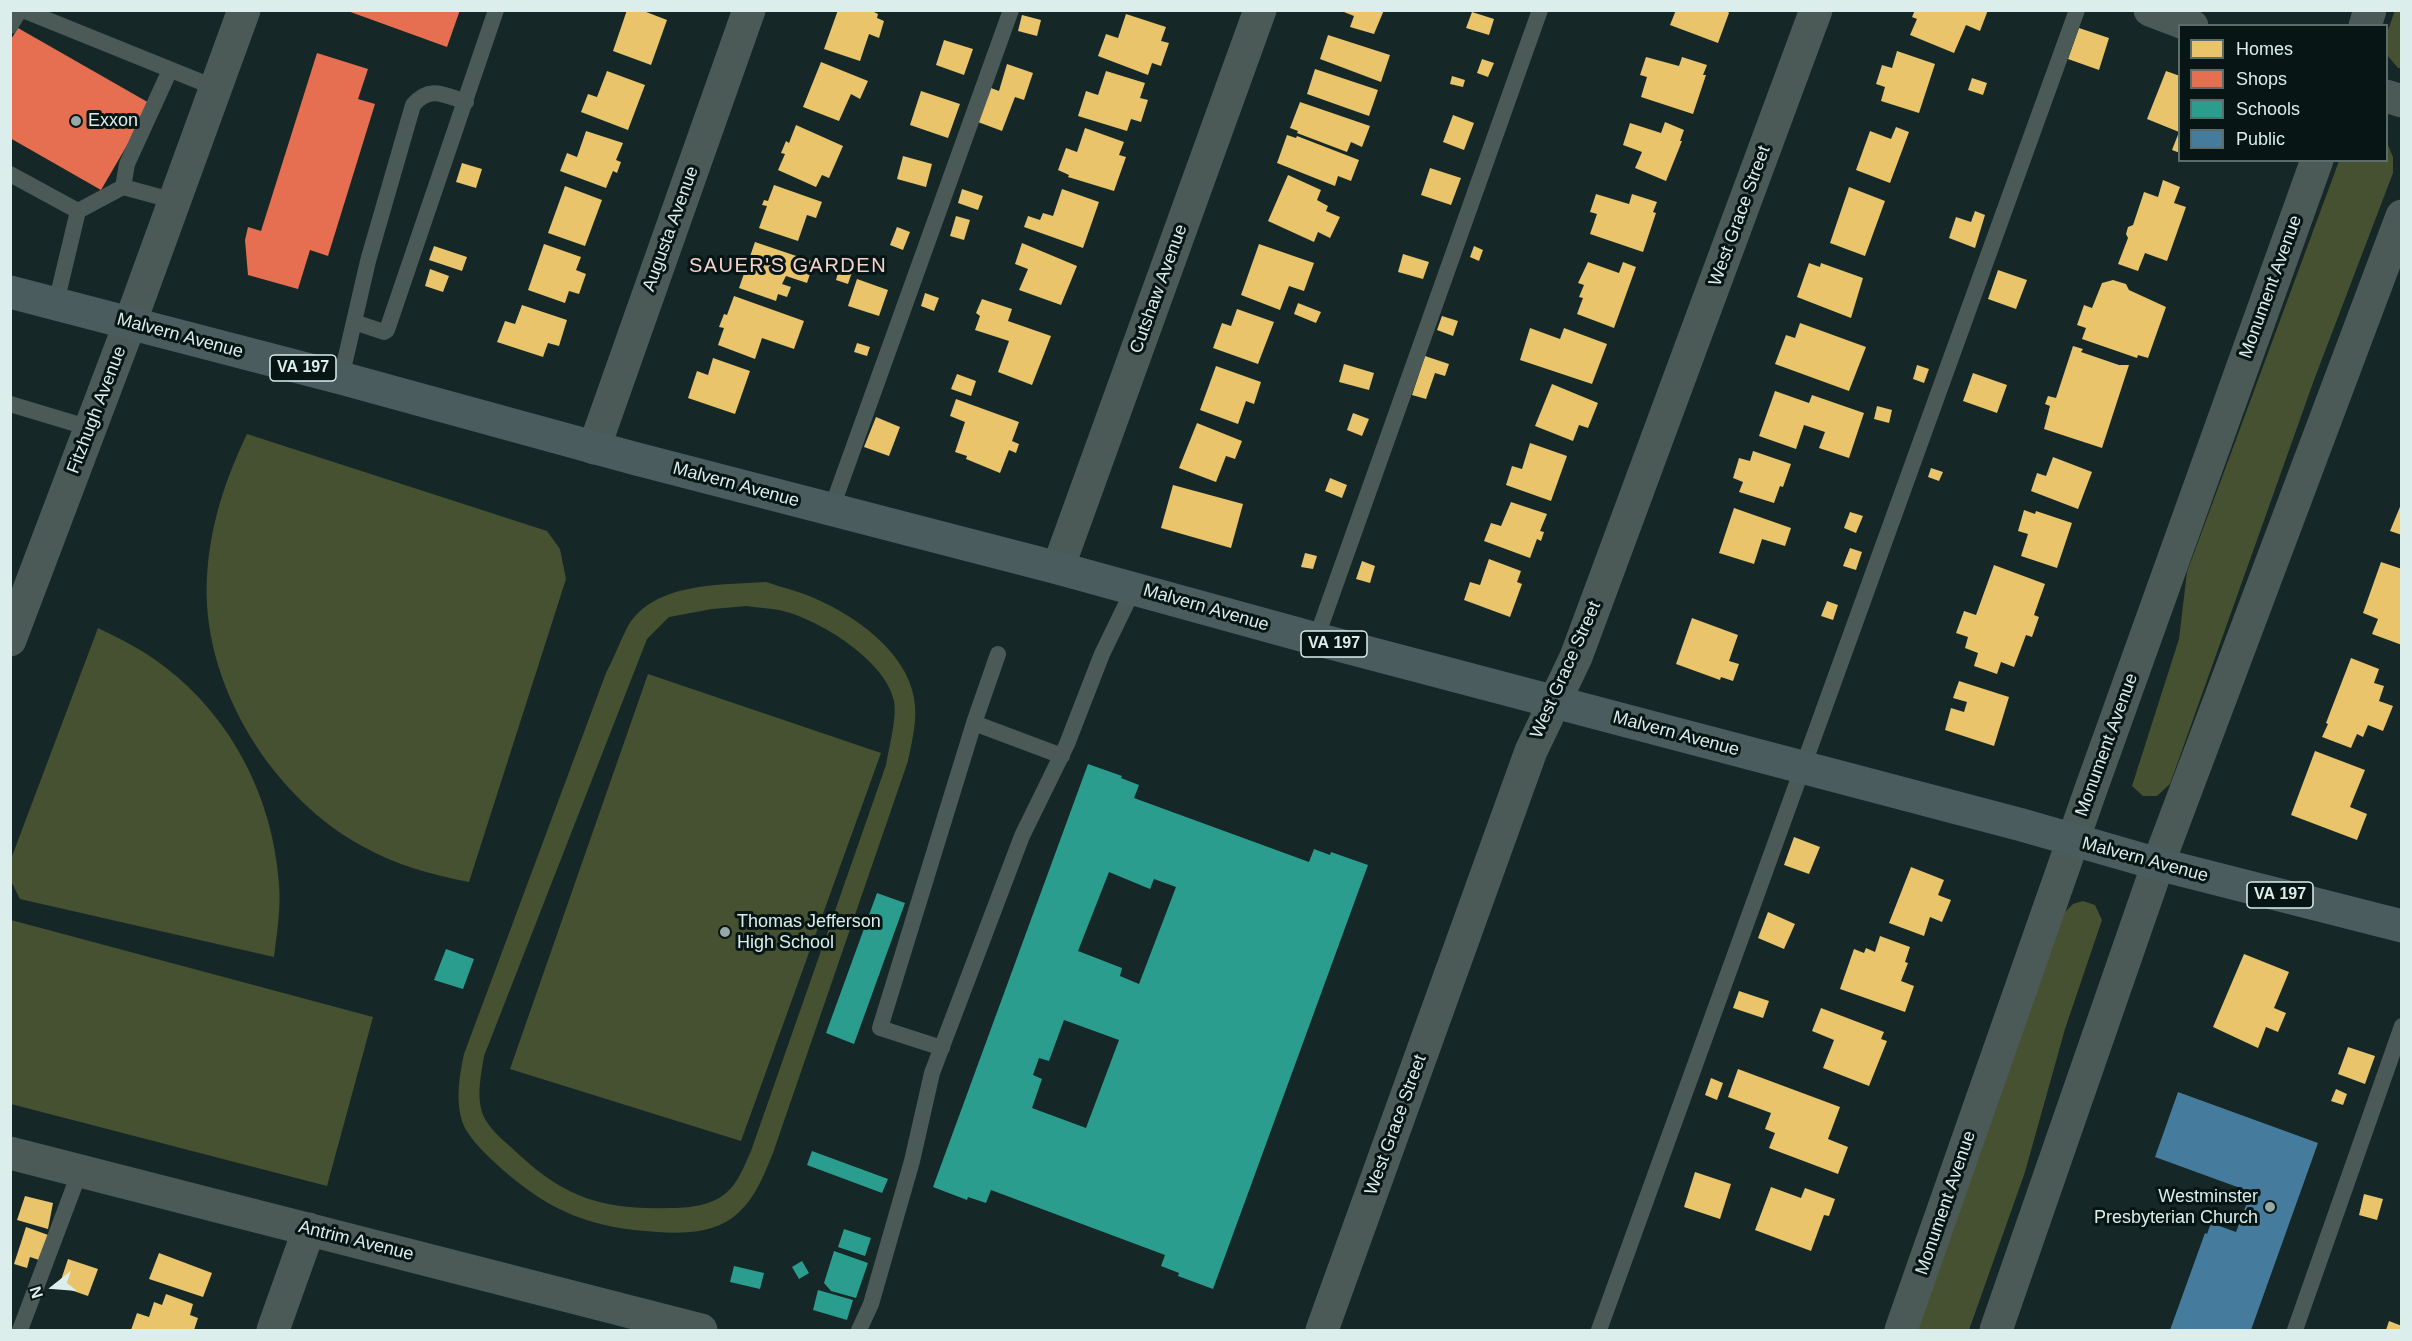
<!DOCTYPE html>
<html>
<head>
<meta charset="utf-8">
<style>
  body { margin:0 }
  #map { position:relative; width:2412px; height:1341px; overflow:hidden; background:#152827; font-family:Arial,sans-serif }
  canvas { display:block }
  .frame { position:absolute; inset:0; border:12px solid #dbeeeb; pointer-events:none }
  .legend { position:absolute; left:2178px; top:24px; width:210px; height:138px; box-sizing:border-box; background:#071514; border:2px solid #5c6c6a; margin:0; padding:8px 10px; list-style:none; font-size:18px; color:#dbeeeb }
  .legend li { display:flex; align-items:center; gap:12px; height:30px }
  .legend b { width:30px; border:2px solid #5c6c6a }
  .north { position:absolute; left:24px; top:1257px; width:60px; height:60px; -webkit-text-stroke:4px #071514; paint-order:stroke; rotate:253deg; font-size:16px; font-weight:700; line-height:24px; text-align:center; color:#dbeeeb }
  .north::after { content:''; display:block; margin:auto; width:21px; height:27px; background:#dbeeeb; clip-path:polygon(50% 0,100% 100%,50% 72%,0 100%) }
</style>
</head>
<body>
<div id="map">
<canvas width="2412" height="1341"></canvas>
<div class="frame"></div>
<ul class="legend">
<li><b style="height:16px;background:#e9c46a"></b>Homes</li>
<li><b style="height:16px;background:#e76f51"></b>Shops</li>
<li><b style="height:16px;background:#2a9d8f"></b>Schools</li>
<li><b style="height:16px;background:#457b9d"></b>Public</li>
</ul>
<div class="north">N</div>
</div>
<script>
const ctx = document.querySelector('canvas').getContext('2d');
ctx.lineJoin = 'round';
function fill(path, color) {
  ctx.fillStyle = color;
  ctx.fill(path, 'evenodd');
}
function trace(path, color, width, dash) {
  ctx.strokeStyle = color;
  ctx.lineWidth = width;
  ctx.lineCap = dash ? 'butt' : 'round';
  ctx.setLineDash(dash || []);
  ctx.stroke(path);
}
function drawText(font, color, halo, rows, align = 'center') {
  ctx.font = font + ' Arial,sans-serif';
  ctx.lineWidth = 6;
  ctx.setLineDash([]);
  ctx.textBaseline = 'middle';
  ctx.strokeStyle = halo;
  ctx.fillStyle = color;
  for (const [text, x, y, turn = 0] of rows) {
    ctx.save();
    ctx.translate(x, y);
    ctx.rotate((+turn || 0) * Math.PI / 180);
    ctx.textAlign = isNaN(turn) ? turn : align;
    if (halo) ctx.strokeText(text, 0, 0);
    ctx.fillText(text, 0, 0);
    ctx.restore();
  }
}
fill(new Path2D(`
  M2395 10 2401 11V68H2398L2387 55V33Z
  M2387 143 2393 157V173L2314 380 2170 784 2157 796H2143L2132 786 2179 639 2187 572 2339 161 2386 160Z
  M247 434 547 531 560 549 566 579 469 882C432 875 396 865 362 846 278 800 213 701 207 605 204 545 221 488 247 434Z
  M766 582C781 587 798 591 814 598 854 615 906 651 914 698 918 719 912 741 908 761L773 1153C763 1177 754 1202 732 1218 711 1233 682 1234 657 1232 593 1228 552 1213 503 1170 490 1158 476 1146 466 1130 454 1108 459 1077 464 1054L606 673C614 658 620 641 628 626 655 582 720 585 766 582ZM747 606C759 608 772 608 783 611 820 620 886 661 894 701 897 718 889 747 886 765L751 1151C744 1166 739 1182 726 1193 711 1206 688 1208 669 1208 601 1210 563 1197 513 1149 504 1141 491 1130 485 1119 475 1100 481 1076 484 1056L647 639 669 617 712 609Z
  M98 628C121 639 145 651 165 667 233 719 273 799 279 884 281 908 277 933 274 957L20 899 11 881V859Z
  M648 674 881 753 741 1141 510 1069Z
  M2083 901 2095 905 2102 920 2065 1029 2025 1172 1969 1330H1915L2065 912 2073 904Z
  M11 920 373 1017 327 1186 11 1104Z`), '#455131');
fill(new Path2D(`
  M627 10H641L667 20 651 65 613 51Z
  M838 10H870L878 14 877 18 884 21 879 38 869 34 860 61 824 49Z
  M1345 10H1384L1374 34 1350 27 1354 16 1344 12Z
  M1676 10H1727L1729 13 1718 43 1670 25Z
  M1915 10H1988L1980 31 1966 25 1954 53 1910 35 1917 19 1912 17Z
  M1472 12 1494 19 1489 35 1466 28Z
  M1126 14 1166 27 1161 41 1169 43 1161 66 1152 63 1148 75 1098 56 1106 34 1118 38Z
  M1022 15 1041 20 1037 36 1018 31Z
  M2079 28 2109 38 2099 70 2068 59Z
  M1328 35 1390 55 1381 82 1320 59Z
  M944 40 973 49 964 75 936 65Z
  M1897 51 1935 64 1919 113 1881 101 1885 87 1876 84 1882 65 1892 68Z
  M1646 57 1679 66 1682 57 1707 65 1703 75H1706L1693 114 1641 97 1647 77 1640 75Z
  M1482 59 1494 63 1488 77 1477 73Z
  M821 62 868 81 860 99 851 94 839 121 803 107Z
  M1007 64 1033 73 1024 100 1015 97 1002 131 978 122 991 88 999 91Z
  M1315 69 1378 90 1369 116 1307 94Z
  M607 71 645 85 628 130 581 112 588 94 597 97Z
  M1106 71 1145 83 1140 98 1148 100 1141 122 1131 119 1127 131 1078 116 1086 91 1098 95Z
  M2166 71 2180 76V153L2172 150 2179 132 2147 119Z
  M1452 76 1465 80 1463 87 1450 84Z
  M1972 78 1987 83 1983 95 1968 90Z
  M921 91 960 104 948 138 910 125Z
  M1300 102 1370 126 1362 147 1351 142 1347 152 1297 133 1298 131 1290 128Z
  M1453 115 1474 123 1464 150 1443 142Z
  M1665 122 1684 130 1680 141H1682L1666 181 1635 168 1642 152 1623 145 1630 123 1661 133Z
  M796 125 843 146 829 178 822 175 816 187 778 170 785 154 781 153 786 141 789 143Z
  M1896 127 1909 132 1890 183 1856 170 1870 131 1891 139Z
  M1085 128 1124 142 1119 155 1126 157 1114 191 1068 177 1069 175 1058 170 1066 148 1077 152Z
  M586 131 623 143 616 160 621 162 617 173 613 171 606 188 560 171 567 153 577 157Z
  M1287 135 1296 138 1297 136 1359 160 1351 181 1338 176 1335 186 1277 163Z
  M903 156 932 164 926 187 897 179Z
  M462 163 482 169 476 188 456 182Z
  M1430 168 1461 178 1451 205 1421 195Z
  M1288 175 1321 190 1317 200 1328 206 1326 211 1340 217 1330 238 1318 232 1314 242 1268 221Z
  M2163 180 2180 187 2174 203 2186 207 2167 261 2145 253 2138 271 2118 264 2128 238 2126 234 2128 227 2133 225 2144 192 2158 197Z
  M774 185 822 202 816 218 807 215 798 241 759 228 767 206 762 205 764 200 768 201Z
  M565 186 602 200 585 246 548 233Z
  M1849 187 1885 201 1865 256 1830 243Z
  M962 189 983 196 978 210 958 203Z
  M1062 189 1099 202 1083 248 1024 227 1028 216 1040 220 1043 213 1053 216Z
  M1596 194 1629 204 1632 194 1657 202 1653 212 1656 213 1643 252 1590 234 1597 214 1590 212Z
  M1975 211 1985 215 1975 248 1949 238 1956 217 1971 222Z
  M956 216 970 220 964 240 950 236Z
  M897 227 910 232 903 250 890 245Z
  M755 242 814 262 807 283 786 276 782 284 791 287 787 297 778 294 776 301 739 288Z
  M1022 243 1077 266 1061 305 1019 290 1028 269 1015 264Z
  M544 244 581 257 576 270 586 274 579 294 569 291 565 303 528 290Z
  M1259 244 1314 263 1304 291 1289 286 1280 310 1241 295Z
  M434 246 467 257 462 271 429 260Z
  M1474 246 1483 250 1479 261 1470 257Z
  M1403 254 1429 262 1423 279 1398 272Z
  M1588 262 1619 273 1623 262 1636 267 1614 328 1577 314 1583 298 1579 297 1584 285 1578 283Z
  M1809 263 1820 267 1821 263 1863 278 1851 318 1797 297Z
  M430 269 449 276 443 292 425 286Z
  M839 269 852 272 848 284 836 280Z
  M1998 270 2027 280 2016 309 1988 299Z
  M857 279 888 290 879 316 848 306Z
  M2113 280 2126 284 2129 290 2166 307 2148 358 2138 355 2137 358 2082 339 2086 328 2077 325 2084 305 2092 308 2102 283Z
  M925 293 939 298 934 311 921 306Z
  M734 296 804 321 794 349 762 338 755 359 718 345 724 328 719 327 724 314 727 315Z
  M982 299 1012 309 1008 321 1051 336 1032 385 998 372 1009 341 975 330 980 316 976 313Z
  M1298 303 1321 312 1316 323 1294 314Z
  M522 305 567 320 559 346 548 343 543 357 497 342 505 321 515 324Z
  M1237 309 1274 322 1258 364 1213 348 1222 323 1231 326Z
  M1442 316 1458 321 1453 336 1437 330Z
  M1800 323 1866 347 1849 391 1775 364 1786 335 1795 338Z
  M1530 328 1560 339 1564 328 1607 344 1592 384 1520 360Z
  M857 343 870 347 867 356 854 352Z
  M2073 346 2083 349 2081 352 2119 365H2129L2102 448 2044 429 2050 406 2045 404 2048 396 2056 398Z
  M1425 356 1449 364 1445 376 1435 373 1426 399 1412 395Z
  M713 358 750 371 735 414 688 398 697 371 708 375Z
  M1344 364 1374 373 1369 390 1339 382Z
  M1917 365 1929 369 1924 383 1913 379Z
  M1216 366 1261 382 1254 404 1246 401 1238 424 1200 410Z
  M1973 373 2007 385 1997 413 1963 401Z
  M957 374 976 381 971 396 951 389Z
  M1552 384 1598 403 1588 428 1579 425 1573 441 1535 426Z
  M1775 391 1809 403 1812 395 1864 413 1849 458 1819 448 1825 432 1804 425 1796 449 1759 436Z
  M956 399 1019 422 1012 441 1019 444 1016 453 1009 450 1000 473 966 459 967 456 955 452 965 422 950 416Z
  M1877 406 1892 410 1889 423 1874 419Z
  M1353 413 1369 419 1362 436 1347 430Z
  M876 417 900 427 889 456 864 447Z
  M1197 423 1242 441 1235 459 1226 456 1216 482 1179 468Z
  M1530 443 1567 456 1551 501 1506 485 1512 466 1522 469Z
  M1753 451 1791 464 1783 487 1780 486 1774 503 1739 492 1743 482 1733 478 1739 458 1750 461Z
  M2053 457 2092 472 2078 509 2031 491 2037 473 2046 476Z
  M1931 468 1943 472 1939 481 1928 477Z
  M1330 478 1347 485 1342 498 1325 491Z
  M1173 485 1243 504 1231 548 1161 528Z
  M1511 502 1547 514 1540 531 1544 532 1541 541 1537 539 1530 558 1484 541 1491 523 1501 526Z
  M2402 502V535L2390 531Z
  M1734 508 1791 528 1785 546 1762 539 1754 564 1719 553Z
  M2024 510 2035 514 2036 511 2072 523 2057 568 2021 556 2028 534 2018 531Z
  M1850 512 1863 516 1856 533 1844 528Z
  M1850 548 1862 552 1856 570 1843 566Z
  M1305 553 1317 556 1313 569 1301 567Z
  M1489 559 1521 571 1517 582 1522 584 1510 617 1464 600 1470 582 1480 585Z
  M1362 561 1375 566 1370 583 1356 579Z
  M2381 562 2402 569V645L2372 634 2378 619 2363 613Z
  M1994 565 2045 584 2034 615 2039 617 2032 637 2026 635 2014 667 2001 662 1997 674 1974 666 1978 653 1965 648 1968 637 1956 633 1964 611 1976 615Z
  M1827 601 1838 605 1833 620 1821 616Z
  M1692 618 1738 635 1729 661 1739 664 1733 681 1721 677 1720 680 1676 664Z
  M2351 658 2379 669 2374 683 2384 686 2379 701 2393 706 2383 731 2368 725 2363 737 2357 734 2351 748 2322 737 2328 724 2326 723Z
  M1959 681 2009 697 1994 746 1945 730 1951 708 1964 712 1967 702 1953 698Z
  M2315 751 2365 770 2350 807 2367 814 2357 840 2291 815Z
  M1794 837 1820 847 1809 874 1784 865Z
  M1911 867 1944 880 1938 895 1951 900 1942 922 1930 917 1924 936 1889 923Z
  M1768 912 1795 924 1784 949 1758 938Z
  M1880 936 1910 947 1905 962 1908 963 1901 981 1914 986 1905 1012 1840 989 1854 949 1864 953 1866 948 1875 952Z
  M2244 954 2289 972 2274 1008 2286 1013 2278 1032 2266 1027 2258 1048 2213 1027Z
  M1739 991 1769 1001 1763 1018 1733 1008Z
  M1821 1008 1884 1032 1881 1039 1887 1041 1869 1086 1823 1068 1834 1040 1812 1031Z
  M2348 1047 2375 1056 2365 1084 2338 1074Z
  M1738 1069 1840 1107 1828 1139 1848 1147 1838 1174 1769 1148 1775 1133 1765 1129 1771 1113 1728 1097Z
  M1711 1078 1723 1083 1717 1100 1705 1095Z
  M2336 1089 2347 1094 2343 1105 2331 1101Z
  M1695 1172 1731 1184 1720 1219 1684 1207Z
  M1771 1187 1801 1198 1805 1188 1835 1199 1829 1216 1824 1215 1811 1251 1755 1230Z
  M2364 1194 2383 1199 2377 1220 2359 1215Z
  M25 1196 53 1203 48 1229 17 1220Z
  M26 1227 51 1236 42 1261 30 1257 27 1268 14 1264Z
  M159 1253 212 1273 203 1297 149 1279Z
  M68 1259 98 1269 88 1296 59 1286Z
  M166 1294 193 1304 190 1315 198 1318 194 1330H131L137 1313 149 1317 154 1302 162 1305Z
  M2389 1321 2402 1326V1330H2386Z`), '#e9c46a');
fill(new Path2D(`
  M345 10H460L447 47Z
  M18 28 151 104 101 190 10 138V41Z
  M317 53 368 69 358 99 375 104 328 256 310 250 298 289 248 275 245 240 248 227 261 231Z`), '#e76f51');
fill(new Path2D(`
  M1088 764 1122 776 1121 778 1139 785 1134 798 1309 862 1314 849 1330 855 1331 852 1368 865 1213 1289 1178 1276 1179 1273 1161 1266 1165 1255 991 1190 986 1203 968 1197 967 1200 933 1187ZM1109 872 1150 889 1154 879 1176 887 1139 984 1120 976 1122 968 1078 951ZM1064 1020 1119 1040 1086 1128 1032 1108 1042 1079 1033 1075 1039 1058 1049 1061Z
  M877 893 905 903 854 1044 826 1033Z
  M446 949 474 959 463 989 434 980Z
  M812 1151 888 1179 882 1193 807 1165Z
  M844 1229 871 1238 865 1256 838 1247Z
  M834 1251 868 1263 856 1298 831 1291 824 1283Z
  M802 1261 809 1273 799 1279 792 1267Z
  M734 1266 764 1273 760 1289 730 1282Z
  M818 1290 853 1300 847 1320 813 1310Z`), '#2a9d8f');
fill(new Path2D(`
  M2178 1092 2318 1143 2251 1330H2170L2205 1233 2207 1234 2211 1223 2236 1232 2251 1192 2155 1157Z`), '#457b9d');
trace(new Path2D(`
  M23 10 216 88
  M10 26 20 10
  M10 174 78 211 123 187 175 201
  M123 187 127 164 170 70
  M56 303 78 211
  M354 322 384 332 387 330 496 10
  M341 378 368 261 413 105C430 85 444 95 466 102
  M10 404 90 428
  M831 510 1011 10
  M1316 639 1540 10
  M974 723 998 654
  M942 1048 880 1028 974 723 1062 756
  M20 1330 80 1171
  M859 1330 871 1304 912 1161 932 1073 1022 836 1067 744 1102 654 1134 588
  M1599 1330 2077 10
  M2295 1330 2402 1026`), '#4b5957', 16);
trace(new Path2D(`
  M2150 10 2192 26
  M2386 96 2402 101
  M594 448 749 10
  M1058 568 1260 10
  M10 640 130 323 244 10
  M10 1153 701 1330
  M273 1330 309 1229
  M1322 1330 1531 751 1576 657 1816 10`), '#4b5957', 33);
trace(new Path2D(`
  M2365 26 2370 10
  M1901 1330 2091 789 2317 160
  M1996 1330 2158 864 2402 216`), '#4b5957', 33);
trace(new Path2D(`
  M10 292 341 378 633 458 1058 568 1316 639 2022 825 2158 864 2402 926`), '#4a5c5d', 33);
for (const [x, y, r, color] of [
  [76,121,6,"#96a9a6"],
  [725,932,6,"#96a9a6"],
  [2270,1207,6,"#96a9a6"]
]) {
  const dot = new Path2D();
  dot.arc(x, y, r, 0, 2 * Math.PI);
  ctx.fillStyle = color;
  ctx.fill(dot);
  trace(dot, '#071514', 2);
}
for (const [x, y, w] of [
  [303,368,66],
  [1334,644,66],
  [2280,895,66]
]) {
  const box = new Path2D();
  box.roundRect(x - w / 2, y - 13, w, 26, 4.5);
  ctx.fillStyle = '#071514';
  ctx.fill(box);
  trace(box, '#dbeeeb', 1.5);
}
drawText('bold 16px', '#dbeeeb', null, [
  ["VA 197",303,368],
  ["VA 197",1334,644],
  ["VA 197",2280,895]
]);
drawText('18px', '#dbeeeb', '#071514', [
  ["Exxon",88,121],
  ["Thomas Jefferson",737,922],
  ["High School",737,943],
  ["Westminster",2258,1197,"right"],
  ["Presbyterian Church",2258,1218,"right"]
], 'left');
drawText('18px', '#dbeeeb', '#071514', [
  ["West Grace Street",1740,216,-70],
  ["Augusta Avenue",671,229,-70],
  ["Monument Avenue",2271,287,-70],
  ["Cutshaw Avenue",1159,289,-70],
  ["Malvern Avenue",180,336,15],
  ["Fitzhugh Avenue",97,410,-69],
  ["Malvern Avenue",736,485,15],
  ["Malvern Avenue",1206,608,16],
  ["West Grace Street",1566,670,-66],
  ["Malvern Avenue",1676,734,15],
  ["Monument Avenue",2107,745,-70],
  ["Malvern Avenue",2145,860,15],
  ["West Grace Street",1396,1125,-70],
  ["Monument Avenue",1946,1203,-71],
  ["Antrim Avenue",356,1241,14]
]);
ctx.letterSpacing = '1.5px';
drawText('20px', '#f5d3cd', '#071514', [
  ["SAUER'S GARDEN",788,266]
]);
ctx.letterSpacing = '0px';
</script>
</body>
</html>
